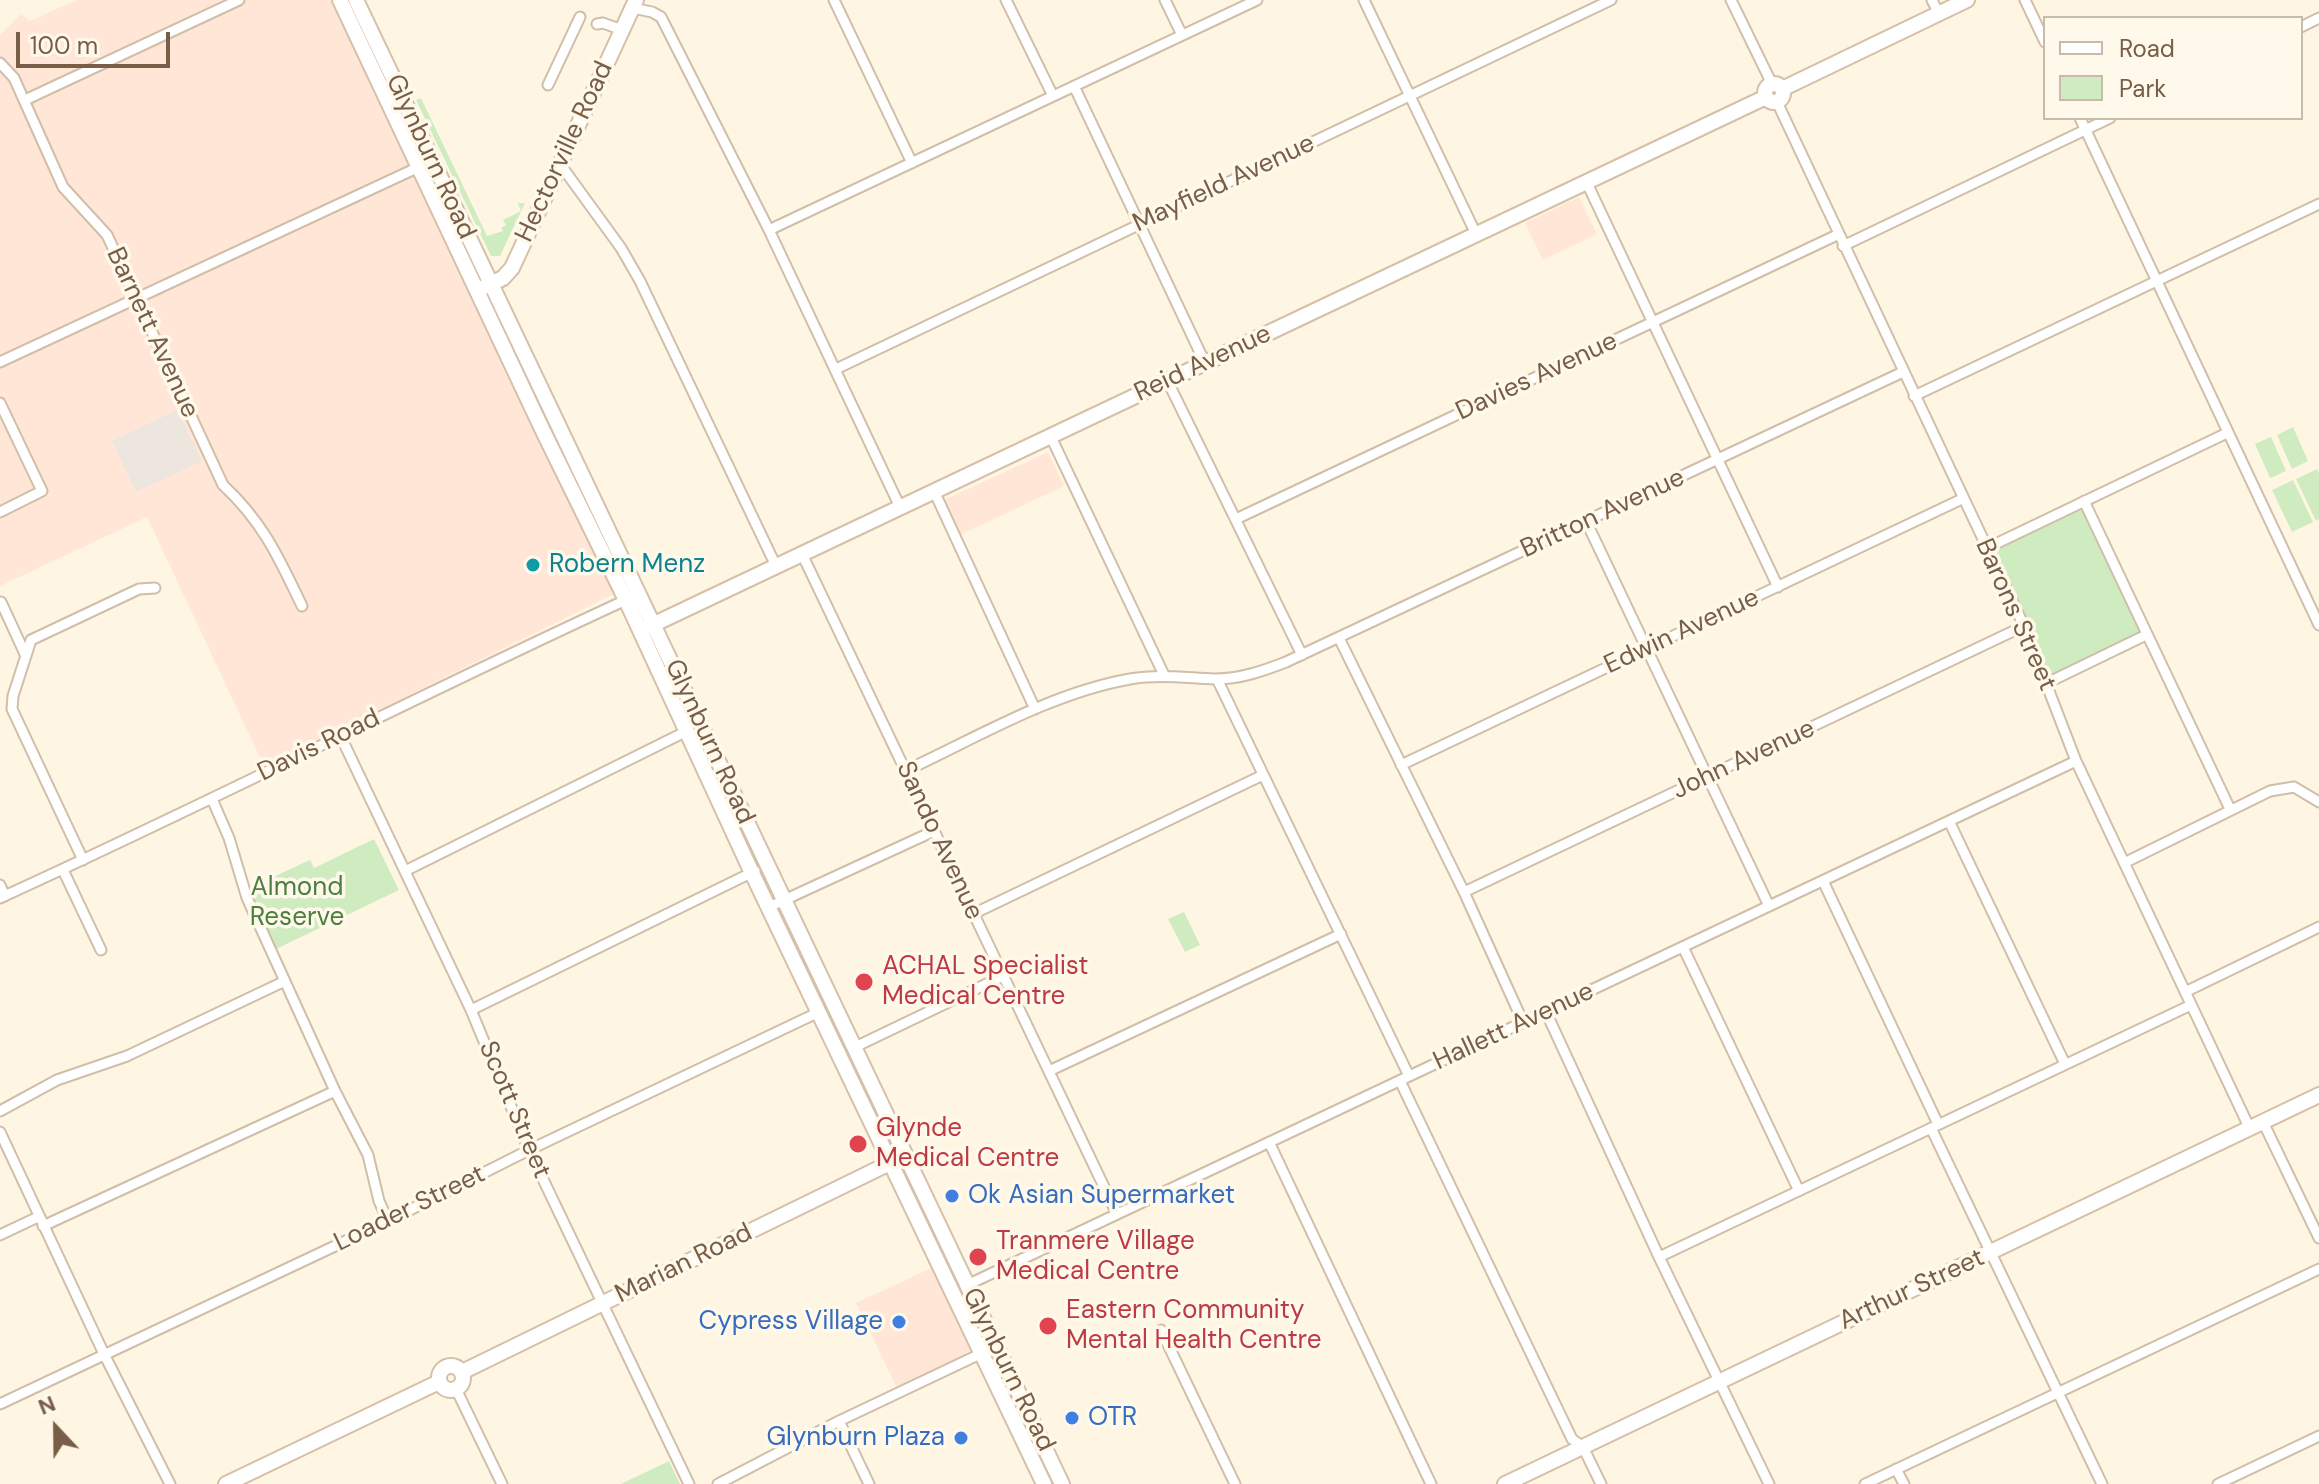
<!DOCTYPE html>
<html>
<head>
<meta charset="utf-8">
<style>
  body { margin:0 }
  #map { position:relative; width:2319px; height:1484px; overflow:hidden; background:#fef6e3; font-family:"DM Sans",sans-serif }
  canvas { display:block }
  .legend { position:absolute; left:2043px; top:16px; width:260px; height:104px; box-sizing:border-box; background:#fff9eb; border:2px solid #c9bba9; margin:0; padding:10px 14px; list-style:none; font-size:24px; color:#785d47 }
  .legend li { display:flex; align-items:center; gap:16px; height:40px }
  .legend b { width:40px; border:2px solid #c9bba9 }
  .north { position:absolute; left:16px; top:1388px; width:80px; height:80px; -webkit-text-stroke:6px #fff9eb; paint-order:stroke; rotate:338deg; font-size:22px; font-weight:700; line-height:32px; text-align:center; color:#785d47 }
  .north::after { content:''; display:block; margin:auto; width:28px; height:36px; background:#785d47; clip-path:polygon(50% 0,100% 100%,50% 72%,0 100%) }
  .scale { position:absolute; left:16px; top:32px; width:154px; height:36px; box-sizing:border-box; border:4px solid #785d47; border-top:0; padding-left:10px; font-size:24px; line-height:28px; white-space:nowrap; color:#785d47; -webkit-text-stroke:6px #fff9eb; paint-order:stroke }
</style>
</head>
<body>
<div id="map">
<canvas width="2319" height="1484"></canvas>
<ul class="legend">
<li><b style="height:10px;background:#fff"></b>Road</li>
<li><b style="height:22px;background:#cfecc1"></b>Park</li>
</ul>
<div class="north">N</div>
<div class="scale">100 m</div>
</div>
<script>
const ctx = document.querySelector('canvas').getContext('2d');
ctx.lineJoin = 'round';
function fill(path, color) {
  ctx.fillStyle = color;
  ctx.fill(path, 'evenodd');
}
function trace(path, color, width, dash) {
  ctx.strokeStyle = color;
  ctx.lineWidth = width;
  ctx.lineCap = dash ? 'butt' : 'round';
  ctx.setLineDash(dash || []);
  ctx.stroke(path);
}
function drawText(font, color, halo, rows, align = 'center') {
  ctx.font = font + ' "DM Sans",sans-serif';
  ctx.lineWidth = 7;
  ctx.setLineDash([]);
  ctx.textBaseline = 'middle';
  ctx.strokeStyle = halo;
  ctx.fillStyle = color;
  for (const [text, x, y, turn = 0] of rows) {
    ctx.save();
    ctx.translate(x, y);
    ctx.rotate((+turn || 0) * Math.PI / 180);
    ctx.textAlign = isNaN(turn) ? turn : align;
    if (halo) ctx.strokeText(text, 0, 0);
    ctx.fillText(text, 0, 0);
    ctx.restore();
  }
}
fill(new Path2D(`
  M76 0H333L614 594 264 766 147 517 0 586V35L21 14 30 21Z
  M1579 197 1597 234 1543 260 1525 223Z
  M1048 452 1064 486 960 535 944 500Z
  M936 1266 977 1351 897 1388 856 1303Z`), '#ffe6d6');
fill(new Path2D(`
  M177 410 202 461 136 492 112 441Z`), '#ede6de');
fill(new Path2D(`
  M421 98 487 236 503 231 501 228 506 225 503 220 521 211 518 203H525L500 256H491L416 100Z
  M2293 427 2308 461 2292 469 2277 435Z
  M2271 437 2286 471 2270 478 2255 444Z
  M2317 469 2319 474V519L2316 521 2296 479Z
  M2293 480 2313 522 2292 532 2272 490Z
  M2084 501 2146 635 2047 683 1987 548Z
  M374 839 399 890 276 949 249 888 310 860 314 868Z
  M1184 912 1200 945 1185 952 1168 919Z
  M669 1461 680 1484H621Z`), '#cfecc1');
const street = new Path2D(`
  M834 0 912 163
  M1006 0 1053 96
  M1165 0 1182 35
  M1364 0 1476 234
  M1731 0 1772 84
  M1932 0 1939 14
  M2025 0 2045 42
  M632 8 652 12 661 17 769 230 900 507
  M597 24 603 23 622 30
  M2301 27 2319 18
  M0 63 14 78 63 187 107 235 223 485C263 522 279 558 302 606
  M548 85 580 17
  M1074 86 1205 363
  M25 100 239 0
  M1777 102 2024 626 2076 761 2250 1129
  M2080 118 2319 625
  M560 164 621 248 640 281 776 566
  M1586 181 1778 587
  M769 230 1257 0
  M1843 246 2110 118
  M0 362 421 166
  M836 369 1611 0
  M1167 380 1302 655
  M1914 396 2319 204
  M0 403 42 491 0 512
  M1051 437 1164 675
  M934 491 1035 709
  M2084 501 2230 809
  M1236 519 1837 235
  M1586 521 1769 906
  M1987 548 2227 433
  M802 554 1117 1214
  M1 602 25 654
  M1339 638 1464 892 1523 1022
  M1217 679 1409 1076
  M2047 683 2146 635
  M340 735 471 1010 529 1150 689 1484
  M1401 765 1962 499
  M905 771C978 737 1051 693 1130 679 1159 674 1186 678 1215 679 1240 679 1263 671 1286 662L1903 372
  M212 799 229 838 247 898 335 1091 368 1155 379 1201 388 1221
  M1949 821 2065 1064
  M83 860 12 709 13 696 31 640 139 589 155 588
  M2124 863 2270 791 2294 787 2319 802
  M63 870 101 950
  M405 871 689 730
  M1823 881 1938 1124
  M0 885 5 896
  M1464 892 2024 626
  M0 898C211 802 417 696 628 599
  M769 907 934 831
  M973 914 1263 775
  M1683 947 1799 1191
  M2185 992 2319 927
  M471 1010 755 871
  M1546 1012 1659 1257 1769 1484
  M853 1048 1003 976
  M1049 1071 1341 934
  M1400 1081 1572 1439 1583 1447 1601 1484
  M0 1111 57 1080 127 1056 285 981
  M2263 1122 2319 1238
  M1931 1128 2102 1484
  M0 1132 104 1354 170 1484
  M1269 1142 1431 1484
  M43 1226 335 1091
  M0 1235 38 1217
  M1659 1257 2191 1005
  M965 1286 2076 761
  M1161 1330 1235 1484
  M456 1389 502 1484
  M0 1404 388 1221 529 1150 819 1012
  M839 1421 869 1484
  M1896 1469 1904 1484
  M718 1484 839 1421 997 1346
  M1865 1484 2319 1269
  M2218 1484 2319 1436`);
const secondary = new Path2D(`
  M340 0 543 431 626 600 752 873 1044 1484
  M356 0 1062 1484
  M1765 93a9 9 0 1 1 18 0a9 9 0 1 1-18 0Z
  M1782 89 1967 0
  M482 288 503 278 512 268 636 0
  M648 627 1766 97
  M439 1378a12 12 0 1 1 24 0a12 12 0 1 1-24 0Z
  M462 1372 898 1159
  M226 1484 439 1382
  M1505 1484 2319 1095`);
trace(street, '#d0bea9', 13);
trace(secondary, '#d5c0a9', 18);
trace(street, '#fff', 9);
trace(secondary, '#fff', 14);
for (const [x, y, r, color] of [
  [533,565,8,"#0f9aa8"],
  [864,982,10,"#e0444e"],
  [858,1144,10,"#e0444e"],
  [952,1196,8,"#3f7fe0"],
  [978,1257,10,"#e0444e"],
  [899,1322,8,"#3f7fe0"],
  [1048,1326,10,"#e0444e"],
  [1072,1418,8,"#3f7fe0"],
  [961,1438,8,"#3f7fe0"]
]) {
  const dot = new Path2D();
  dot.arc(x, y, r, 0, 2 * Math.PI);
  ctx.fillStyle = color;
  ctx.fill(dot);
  trace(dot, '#fff9eb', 3);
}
drawText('26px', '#785d47', '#fff9eb', [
  ["Hectorville Road",565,152,-65],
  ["Glynburn Road",430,157,65],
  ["Mayfield Avenue",1224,184,-25],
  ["Barnett Avenue",152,333,65],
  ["Reid Avenue",1203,364,-25],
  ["Davies Avenue",1537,377,-25],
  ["Britton Avenue",1603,514,-25],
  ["Barons Street",2015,615,66],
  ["Edwin Avenue",1682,632,-25],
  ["Glynburn Road",709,742,65],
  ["Davis Road",319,746,-26],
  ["John Avenue",1744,760,-25],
  ["Sando Avenue",939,841,65],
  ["Hallett Avenue",1514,1027,-25],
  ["Scott Street",514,1110,67],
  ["Loader Street",410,1209,-26],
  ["Marian Road",684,1264,-26],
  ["Arthur Street",1912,1290,-25],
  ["Glynburn Road",1008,1370,64]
]);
drawText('26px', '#0d838f', '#fff9eb', [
  ["Robern Menz",549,565]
], 'left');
drawText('26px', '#4c7f3e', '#fff9eb', [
  ["Almond",297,888],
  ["Reserve",297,918]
]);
drawText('26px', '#be3a42', '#fff9eb', [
  ["ACHAL Specialist",882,967],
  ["Medical Centre",882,997],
  ["Glynde",876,1129],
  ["Medical Centre",876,1159],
  ["Tranmere Village",996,1242],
  ["Medical Centre",996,1272],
  ["Eastern Community",1066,1311],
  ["Mental Health Centre",1066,1341]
], 'left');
drawText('26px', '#366cbe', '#fff9eb', [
  ["Ok Asian Supermarket",968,1196],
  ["Cypress Village",883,1322,"right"],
  ["OTR",1088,1418],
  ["Glynburn Plaza",945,1438,"right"]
], 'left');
</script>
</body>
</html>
